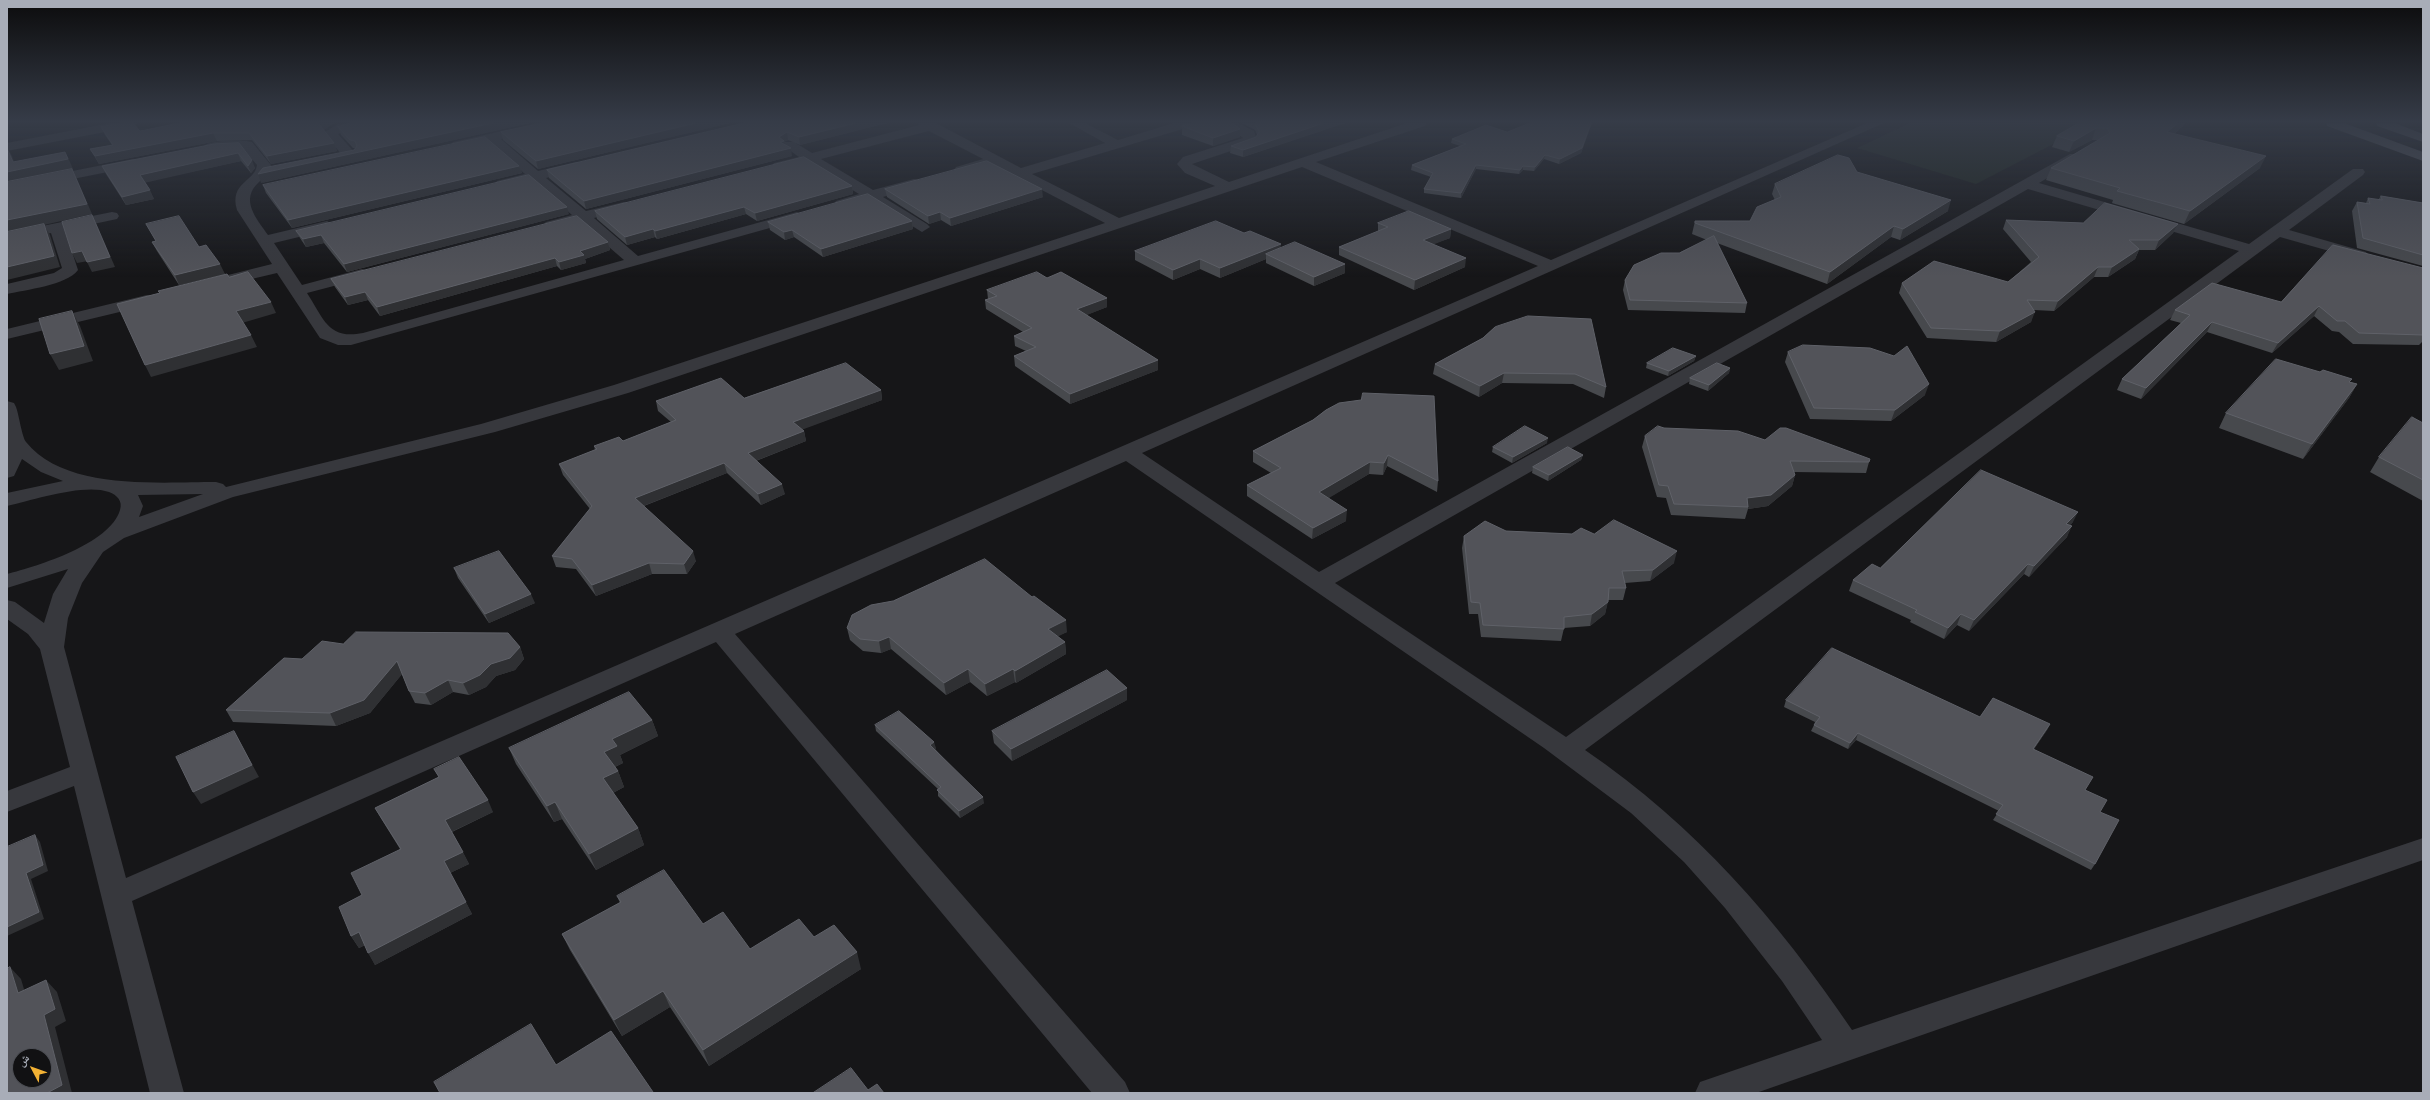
<!DOCTYPE html>
<html>
<head>
<meta charset="utf-8">
<style>
  body { margin:0 }
  #map { position:relative; width:2430px; height:1100px; overflow:hidden; background:#161618; font-family:"Source Sans 3","Noto Naskh Arabic",sans-serif }
  canvas { display:block }
  .frame { position:absolute; inset:0; border:8px solid #a8adb8; pointer-events:none }
  .north { position:absolute; left:12px; top:1048px; width:40px; height:40px; box-sizing:border-box; background:#111113; border:1px solid #4d4f55; border-radius:50%; rotate:311deg; font-size:11px; font-weight:700; line-height:16px; text-align:center; color:#a8adb8 }
  .north::after { content:''; display:block; margin:auto; width:14px; height:18px; background:#f2b134; clip-path:polygon(50% 0,100% 100%,50% 72%,0 100%) }
</style>
</head>
<body>
<div id="map">
<canvas width="2430" height="1100"></canvas>
<div class="frame"></div>
<div class="north">ش</div>
</div>
<script>
const ctx = document.querySelector('canvas').getContext('2d');
ctx.lineJoin = 'round';
function fill(path, color) {
  ctx.fillStyle = color;
  ctx.fill(path, 'evenodd');
}
function trace(path, color, width, dash) {
  ctx.strokeStyle = color;
  ctx.lineWidth = width;
  ctx.lineCap = dash ? 'butt' : 'round';
  ctx.setLineDash(dash || []);
  ctx.stroke(path);
}
fill(new Path2D(`
  M1910 123H2094L1976 184 1857 148Z`), '#1e261f');
fill(new Path2D(`
  M110 123H137L131 127 7 151V143Z
  M366 123 365 126 338 134 356 154 349 158 344 157 323 133 338 124Z
  M538 123H562L561 126 501 139 538 171 576 162 581 163 583 166 581 169 546 178 586 211 624 202 629 203 631 206 629 209 594 218 638 256 797 212 804 216 802 219 351 345H338L320 338 277 273 222 286 216 284 214 281 216 278 272 264 237 210C229 182 255 182 257 165L243 149 210 151 203 147C209 139 242 140 252 142L271 165C270 175 265 176 259 182 239 200 257 219 268 235L327 221 335 226 332 229 274 243 302 285 362 269 368 271 370 274 368 277 307 293C324 319 328 340 363 333L624 260 580 222 551 230 546 228 543 225 546 222 572 215 533 181 502 188 497 187 495 184 497 181 525 174 488 142 458 149 451 145 453 142Z
  M918 123H936L1021 168 1105 143 1069 123H1085L1118 140 1174 123H1194L1193 126 1032 174 1119 218 1215 186 1185 173 1177 164 1183 157 1243 138 1222 123H1238L1254 131 1257 140 1255 143 1192 164 1229 182 1407 123H1426L1425 126 1316 162 1551 260 1867 123H1884L1142 453 1319 572 2070 154H2080L2082 157 2039 183 2249 244 2353 169H2363L2365 172 2363 175 2289 230 2366 252 2368 255 2366 258H2354L2280 237 1585 750C1697 827 1776 918 1852 1030L2423 838V860L1756 1093H1695L1700 1082 1822 1040 1782 981 1725 908 1684 862 1631 813 1544 748 1126 461 735 634 1125 1082 1130 1093H1092L716 642 132 901 184 1093H150L74 786 7 812V791L70 767 40 649 28 634 7 619V600L15 602 44 623 53 594 68 569 7 588V574C38 566 110 544 120 510 123 501 117 495 109 492 84 483 33 500 7 506V493L63 481 41 472 22 459 14 476 7 478V401L14 403 16 407C19 415 22 437 26 442 65 491 160 482 216 482L223 484 226 487 481 424 614 385 1105 223 994 165 961 174 956 173 954 170 956 167 983 159 929 131 821 159 873 190 914 179 919 180 921 183 919 186 883 197 927 224 930 227 922 232 869 200 841 208 836 207 834 204 836 201 859 194 808 163 779 170 772 166 774 163 799 157 782 145 784 142H794L812 153 919 125ZM1302 167 1538 266 126 878 64 647 68 618 82 583 103 552 124 538 233 497 495 432 628 393ZM2028 189 2239 251 1566 737 1335 583ZM203 494 139 517 143 506 138 495Z
  M133 159 140 163 138 166 7 192V184Z
  M112 212 117 213 119 216 117 219 65 230 78 270C67 285 25 290 7 294V284L54 273 62 268 51 233 7 243V233Z
  M147 295 153 296 155 300 153 304 7 339V329Z`), '#37383d');
fill(new Path2D(`
  M2326 123H2344L2423 152V161L2327 126Z
  M2376 123H2395L2423 134V142L2377 126Z`), '#53555c');
fill(new Path2D(`
  M351 123H530L261 183 354 150 355 148H353L341 135 338 127Z
  M543 123H730L538 169 503 140 501 132Z
  M744 123H887L800 145 788 140 784 142V144L792 156 586 209 549 178 547 170Z
  M1242 123H1345L1243 157 1230 153 1231 146 1256 137 1257 135 1255 130Z
  M1530 123H1592L1581 153 1559 164 1544 159 1534 171 1523 170 1519 174 1476 169 1461 198 1424 193V189L1431 177 1411 170 1412 165 1460 146 1451 143 1452 139 1507 132Z
  M2079 123H2185L2183 126 2174 134 2260 168 2184 224 2112 203 2113 200 2046 180 2051 168 2099 140H2092L2069 152 2052 147 2057 136Z
  M332 124 324 130 334 143 337 151 271 164 252 140 217 141 99 164 90 149 112 145 105 135 101 127 140 131Z
  M1182 126 1240 137 1213 146 1182 135Z
  M239 143 255 168 251 173 241 161 145 182 154 199 126 205 106 174 102 166Z
  M519 166 522 173 292 228 266 193 263 185Z
  M1857 172 1948 211 1900 240 1891 237 1827 284 1717 243 1747 303 1745 313 1628 310 1623 290 1625 280 1707 240 1692 234 1695 221H1750L1775 200 1772 194 1775 184Z
  M852 186 853 194 757 221 746 214 657 239 655 237 627 245 597 219 595 211Z
  M885 189 1043 197 951 226 941 220 929 224 887 197Z
  M2381 196 2423 203V266L2357 248 2352 211 2357 202 2366 203 2368 198 2378 200Z
  M569 214 347 272 324 243 306 247 300 238 296 231Z
  M2006 220 2083 223 2178 224 2173 233 2155 250H2139L2135 259 2108 277H2094L2054 311 2034 310 2031 322 1996 342 1927 338 1899 293 1902 283 2008 282 2031 262 2003 229Z
  M912 221 913 229 823 257 794 237 785 240 770 230 768 222Z
  M1378 223 1451 229 1450 238 1433 244 1465 267 1414 290 1339 255V247L1378 232Z
  M146 224 199 247 225 274 179 285 157 251 152 242 156 241Z
  M608 242 610 250 585 259 586 263 561 270 557 266 380 316 368 300 348 305 335 287 331 279Z
  M1280 248 1345 273 1314 286 1266 263V259L1220 278 1200 269 1173 280 1135 260V251Z
  M2423 268V341L2419 345 2353 344 2339 332 2332 331 2314 316 2272 353 2207 332 2141 399 2117 390 2122 379 2181 323 2170 320 2175 310 2281 302Z
  M1047 278 1107 307 1086 315 1158 360V370L1070 404 1015 366 1014 356 1026 351 1015 346 1014 336 1023 332 986 309 985 300 988 299 987 290Z
  M1495 327 1606 387 1604 398 1573 384 1502 383 1479 397 1433 374 1435 364 1483 338Z
  M1788 352 1925 395 1891 421 1810 419 1785 362Z
  M1696 356 1694 361 1668 376 1646 368 1647 363Z
  M1730 368 1729 373 1708 391 1689 384 1690 378Z
  M2350 382 2357 384 2349 398 2303 459 2219 428 2226 413Z
  M881 390 882 400 802 429 804 431 806 441 756 461 785 494 761 505 727 473 644 506 696 561 687 574H652L596 596 576 569 556 567 552 556 590 509 563 475 559 464 595 450 594 446 623 441 671 422 658 411 656 401 744 398Z
  M1326 410 1438 481 1437 492 1387 466 1383 475 1369 474 1328 498 1346 521 1312 539 1247 496V485L1271 473 1253 462V451L1313 420Z
  M2423 423V501L2370 472 2379 457Z
  M1664 428 1765 440 1869 462 1866 473 1794 472 1795 475 1792 486 1768 506 1748 509 1745 519 1671 515 1666 498 1657 497 1642 447 1645 436Z
  M1547 443 1512 463 1492 452 1493 447Z
  M1583 455 1581 460 1548 481 1532 473 1533 467Z
  M2073 522 2070 525 2067 537 2056 548 2029 577 2024 574 1969 631 1957 625 1944 639 1910 622 1911 620 1849 591 1853 580 1880 568Z
  M1506 531 1572 534H1594L1674 563 1650 581 1625 583 1626 588 1623 600H1608L1605 614 1590 626 1564 628 1561 641 1481 637 1478 614H1469L1462 548 1464 536Z
  M454 568 535 603 489 623 458 578Z
  M847 628 1067 632 1057 636 1065 642 1066 654 1016 683 1015 682 987 696 970 682 946 695 891 649 881 653 863 651 850 640Z
  M343 644 520 647 524 659 515 670 496 676 486 687 469 695 453 692 431 705 415 703 409 691 402 674 370 713 336 726 233 722 226 710 302 659Z
  M1127 700 1012 761 994 743 992 731Z
  M1786 700 1980 717 2050 724 2047 730 2034 749 2085 790 2100 812 2095 864 2091 870 1993 820 1999 811 1856 740 1848 749 1811 731 1814 725 1815 722 1784 707Z
  M652 720 658 736 620 755 623 763 615 767 618 771 624 787 613 793 638 828 644 845 596 870 562 819 554 822 516 764 509 748Z
  M875 725 936 748 935 749 984 803 960 818 938 796V789L876 731Z
  M434 769 493 812 452 832 469 864 450 873 472 914 375 965 365 945 359 948 351 936 362 895 400 849 382 820 375 808 439 777Z
  M617 896 703 924 750 949 814 937 861 969 709 1066 670 1007 622 1036 570 950 562 934 620 903Z`), '#47494d');
fill(new Path2D(`
  M320 123H335L332 124 322 132 319 124Z
  M493 123H530L261 183 258 174Z
  M696 123H730L538 169 536 161Z
  M856 123H887L800 145 799 137Z
  M1324 123H1345L1243 157V150Z
  M1591 123H1592L1581 153 1559 164 1560 159Z
  M2178 123H2185L2183 126 2162 143 2167 132Z
  M2096 128 2092 140 2069 152 2074 141Z
  M1240 129V137L1213 146V138Z
  M787 132 788 140 784 142 785 149 782 150 779 137Z
  M213 133 217 141 99 164 95 156Z
  M334 143 337 151 271 164 267 156Z
  M7 147 12 156 17 170 65 152 70 162 73 169H72L77 179 92 214 44 225 50 235 60 267 7 280V172L13 162Z
  M791 148 792 156 586 209 584 201Z
  M238 153 241 161 144 183 140 175Z
  M1545 155 1544 159 1534 171 1535 167Z
  M2266 156 2260 168 2184 224 2190 211Z
  M252 160 255 168 251 173 248 166Z
  M1476 165V169L1461 198V193Z
  M519 166 522 173 292 228 288 220Z
  M1523 166V170L1519 174 1520 170Z
  M852 186 853 194 757 221 755 213Z
  M1042 189 1043 197 951 226 950 218Z
  M150 190 154 199 126 205 122 197Z
  M1951 200 1948 211 1900 240 1903 229Z
  M567 207 569 214 347 272 344 264Z
  M744 207 746 214 657 239 655 231Z
  M940 212 941 220 929 224 928 216Z
  M92 215 97 225 115 267 92 272 87 262Z
  M912 221 913 229 823 257 821 249Z
  M2178 224 2173 233 2155 250 2159 240Z
  M1894 226 1891 237 1827 284 1830 272Z
  M653 229 655 237 627 245 625 237Z
  M1451 229 1450 238 1422 249 1423 240Z
  M792 230 794 237 785 240 784 232Z
  M321 235 324 243 306 247 303 239Z
  M608 242 610 250 585 259 586 263 561 270 559 262 580 251Z
  M1281 244 1280 253 1266 254V259L1220 278V268Z
  M2139 249 2135 259 2108 277 2112 267Z
  M82 251 88 261 77 263 72 253Z
  M555 258 557 266 380 316 377 307Z
  M1466 258 1465 267 1414 290 1415 280Z
  M1200 259V269L1173 280V270Z
  M220 264 225 274 179 285 175 275Z
  M1345 264V273L1314 286V277Z
  M2098 267 2094 277 2054 311 2058 301Z
  M365 292 368 300 348 305 345 297Z
  M1107 298V307L1077 319V309Z
  M271 302 276 313 242 323 236 311Z
  M2319 306 2314 316 2272 353 2278 343Z
  M72 311 80 326 93 361 59 370 50 354Z
  M2035 312 2031 322 1996 342 2000 331Z
  M2212 322 2207 332 2141 399 2146 388Z
  M251 335 257 347 151 377 145 365Z
  M1696 356 1694 361 1668 376 1669 371Z
  M1158 360V370L1070 404V394Z
  M1730 368 1729 373 1708 391 1709 385Z
  M1504 373 1502 383 1479 397 1480 386Z
  M1929 384 1925 395 1891 421 1895 410Z
  M2357 384 2349 398 2303 459 2312 444Z
  M881 390 882 400 796 432 793 422Z
  M804 431 806 441 750 463 748 453Z
  M1548 438 1547 443 1512 463 1513 457Z
  M1388 455 1387 466 1383 475 1384 463Z
  M1583 455 1581 460 1548 481 1549 475Z
  M1370 462 1369 474 1319 504V492Z
  M724 463 727 473 638 508 635 498Z
  M1795 475 1792 486 1768 506 1748 509V507L1747 498Z
  M782 484 785 494 761 505 758 494Z
  M1347 510 1346 521 1312 539 1313 528Z
  M2078 512 2073 522 2061 534 2066 524Z
  M2072 526 2067 537 2029 577 2034 566Z
  M693 551 696 561 687 574 684 564Z
  M1677 551 1674 563 1650 581 1653 570Z
  M649 563 652 574 596 596 592 585Z
  M2028 564 2024 574 1969 631 1974 620Z
  M531 594 535 603 489 623 485 614Z
  M1608 602 1605 614 1590 626 1592 614Z
  M1961 614 1957 625 1944 639 1948 628Z
  M1066 620 1067 632 1049 641 1048 629Z
  M889 637 891 649 881 653 879 641Z
  M1065 642 1066 654 1016 683 1015 671Z
  M520 647 524 659 515 670 496 676 486 687 469 695 463 683 491 664Z
  M397 661 403 673 370 713 336 726 330 713Z
  M968 669 970 682 946 695 944 683Z
  M1013 669 1015 682 987 696 985 684Z
  M448 680 453 692 431 705 425 693Z
  M1127 688V700L1012 761 1011 749Z
  M652 720 658 736 620 755 623 763 610 769 604 752 612 739Z
  M2050 724 2047 730 2030 755 2033 749Z
  M234 731 259 777 201 804 193 792Z
  M1858 733 1856 740 1848 749 1850 743Z
  M934 742 936 748 932 751 930 745Z
  M618 771 624 787 609 795 603 778Z
  M983 797 984 803 960 818 959 811Z
  M488 800 493 812 451 832 445 820Z
  M555 802 562 819 554 822 547 806Z
  M638 828 644 845 596 870 589 854Z
  M35 835 40 842 48 871 31 879 44 919 7 936V927L26 873Z
  M463 852 469 864 450 873 444 861Z
  M466 902 472 914 375 965 368 953Z
  M359 932 367 944 359 948 351 936Z
  M857 952 861 969 709 1066 703 1050Z
  M10 967 21 979 29 1006 18 993Z
  M46 980 57 992 66 1021 55 1027 72 1093H47L44 1015Z
  M663 991 670 1007 622 1036 614 1020Z`), '#2f3033');
const building = new Path2D(`
  M122 123H133L140 131 180 123H320L319 124 334 143 267 156 249 133H213L95 156 90 149 113 145 101 127Z
  M351 123H493L258 174 263 168 354 150 357 146 355 141 350 140 338 127Z
  M543 123H696L536 161 501 132Z
  M744 123H856L799 137 787 132 779 137 784 141 780 142 791 148 584 201 547 170Z
  M1192 123H1232L1240 129 1213 138 1182 126Z
  M1255 123H1324L1243 150 1231 146 1256 137 1259 132Z
  M1530 123H1591L1582 148 1560 159 1545 155 1535 167 1523 166 1520 170 1476 165 1461 193 1424 189 1433 173 1412 165 1466 144 1452 139 1486 125 1507 132Z
  M2079 123H2178L2167 132 2266 156 2190 211 2117 191 2120 188 2051 168 2110 133 2107 128H2096L2074 141 2057 136Z
  M485 137 519 166 288 220 263 185Z
  M239 143 252 160 248 166 238 153 140 175 150 190 122 197 102 166 214 144Z
  M7 148 13 162 65 152 68 159 7 172Z
  M1838 155 1849 158 1857 172 1951 200 1903 229 1894 226 1830 272 1695 223V221H1750L1757 207 1781 197 1775 184Z
  M804 157 852 186 755 213 744 207 655 231 653 229 625 237 595 211Z
  M987 161 1042 189 950 218 940 212 928 216 885 189Z
  M72 169 87 204 7 220V182Z
  M529 175 567 207 344 264 321 235 303 239 296 231Z
  M868 194 912 221 821 249 792 230 784 232 768 222Z
  M2381 196 2423 203V255L2363 238 2357 202 2370 204 2368 198 2382 200Z
  M2105 203 2178 224 2159 240H2129L2139 249 2112 267H2098L2058 301 2027 300 2035 312 2000 331 1931 328 1902 283 1934 261 2008 282 2039 257 2006 220 2083 223Z
  M1409 211 1451 229 1423 240 1466 258 1415 280 1339 247 1388 227 1378 223Z
  M92 215 110 257 87 262 82 251 72 253 62 222Z
  M179 216 199 247 206 245 220 264 175 275 152 242 156 241 146 224Z
  M577 216 608 242 580 251 584 255 559 262 555 258 377 307 365 292 345 297 331 279Z
  M1216 221 1244 233 1250 231 1281 244 1220 268 1200 259 1173 270 1135 251Z
  M44 224 54 256 7 267V232Z
  M1714 236 1747 303 1630 300 1625 280 1634 265 1661 253H1679Z
  M1295 242 1345 264 1314 277 1266 254Z
  M2333 245 2423 268V335L2359 333 2345 321H2337L2319 306 2278 343 2212 322 2146 388 2122 379 2190 315 2175 310 2212 283 2281 302Z
  M248 272 271 302 236 311 251 335 145 365 117 304 160 293 158 291 227 274 229 277Z
  M1037 272 1047 278 1061 272 1107 298 1077 309 1158 360 1070 394 1014 356 1036 347 1014 336 1032 328 985 300 997 296 987 290Z
  M72 311 84 346 50 354 39 319Z
  M1528 316 1591 319 1606 387 1575 374 1504 373 1480 386 1435 364 1483 338 1495 327Z
  M1803 345 1870 348 1894 356 1907 346 1929 384 1895 410 1814 408 1788 352Z
  M1673 348 1696 356 1669 371 1647 363Z
  M2276 359 2320 372 2323 370 2352 379 2349 382 2357 384 2312 444 2226 413Z
  M846 363 881 390 793 422 804 431 748 453 782 484 758 494 724 463 635 498 693 551 684 564 649 563 592 585 572 559 552 556 592 506 559 464 597 449 594 446 619 437 623 441 676 420 656 401 721 378 744 398Z
  M1717 363 1730 368 1709 385 1690 378Z
  M1363 393 1434 396 1438 481 1388 455 1384 463 1370 462 1319 492 1347 510 1313 528 1247 485 1281 468 1253 451 1313 420 1326 410 1339 403 1361 400Z
  M2412 417 2423 423V480L2379 457Z
  M1525 426 1548 438 1513 457 1493 447Z
  M1658 426 1664 428 1738 431 1765 440 1780 428H1786L1870 459 1869 462 1790 461 1795 475 1771 495 1747 498 1748 507 1674 504 1668 486 1659 485 1645 436Z
  M1568 447 1583 455 1549 475 1533 467Z
  M1981 470 2078 512 2066 524 2072 526 2061 537 2034 566 2028 564 1974 620 1961 614 1948 628 1915 612 1917 610 1853 580 1872 564 1880 568Z
  M1614 520 1677 551 1653 570 1622 571 1626 588H1609L1608 602 1592 614 1564 617V629L1483 625 1480 603 1471 602 1464 536 1485 521 1506 531 1572 534 1581 528 1594 534Z
  M499 551 531 594 485 614 454 568Z
  M985 559 1032 597 1034 596 1066 620 1048 629 1065 642 1015 671 1013 669 985 684 968 669 944 683 889 637 879 641 860 639 847 628 852 615 871 605 893 601Z
  M356 632 508 633 520 647 510 658 491 664 480 675 463 683 448 680 425 693 409 691 397 661 364 700 330 713 226 710 284 658 302 659 322 641 343 644Z
  M1832 648 1980 717 1993 698 2050 724 2033 749 2093 777 2085 790 2107 800 2100 812 2119 820 2095 864 1996 814 2003 805 1858 733 1850 743 1814 725 1820 717 1786 700Z
  M1107 670 1127 688 1011 749 992 731Z
  M629 692 652 720 612 739 617 746 604 752 618 771 603 778 638 828 589 854 555 802 547 806 509 748Z
  M899 711 934 742 930 745 983 797 959 811 937 790 941 787 875 725Z
  M234 731 252 765 193 792 176 757Z
  M459 757 488 800 445 820 463 852 444 861 466 902 368 953 359 932 351 936 339 907 362 895 351 873 401 849 375 808 439 777 434 769Z
  M35 835 43 865 26 873 39 912 7 927V847Z
  M664 870 703 924 723 912 750 949 799 919 814 937 834 925 857 952 703 1050 663 991 614 1020 562 934 621 902 617 896Z
  M10 967 18 993 46 980 55 1009 44 1015 62 1085 47 1093H7V969ZM20 1056H44V1080H20Z
  M531 1024 556 1065 611 1031 653 1092 652 1093H440L434 1082Z
  M851 1068 868 1090 877 1084 884 1093H813Z`);
fill(building, '#525359');
trace(building, '#5f6168', 1);
const sky = ctx.createLinearGradient(0, 0, 0, 277);
sky.addColorStop(0, '#0c0c0d');
sky.addColorStop(0.44, '#363c48');
sky.addColorStop(1, '#363c4800');
ctx.fillStyle = sky;
ctx.fillRect(0, 0, 2430, 277);
</script>
</body>
</html>
